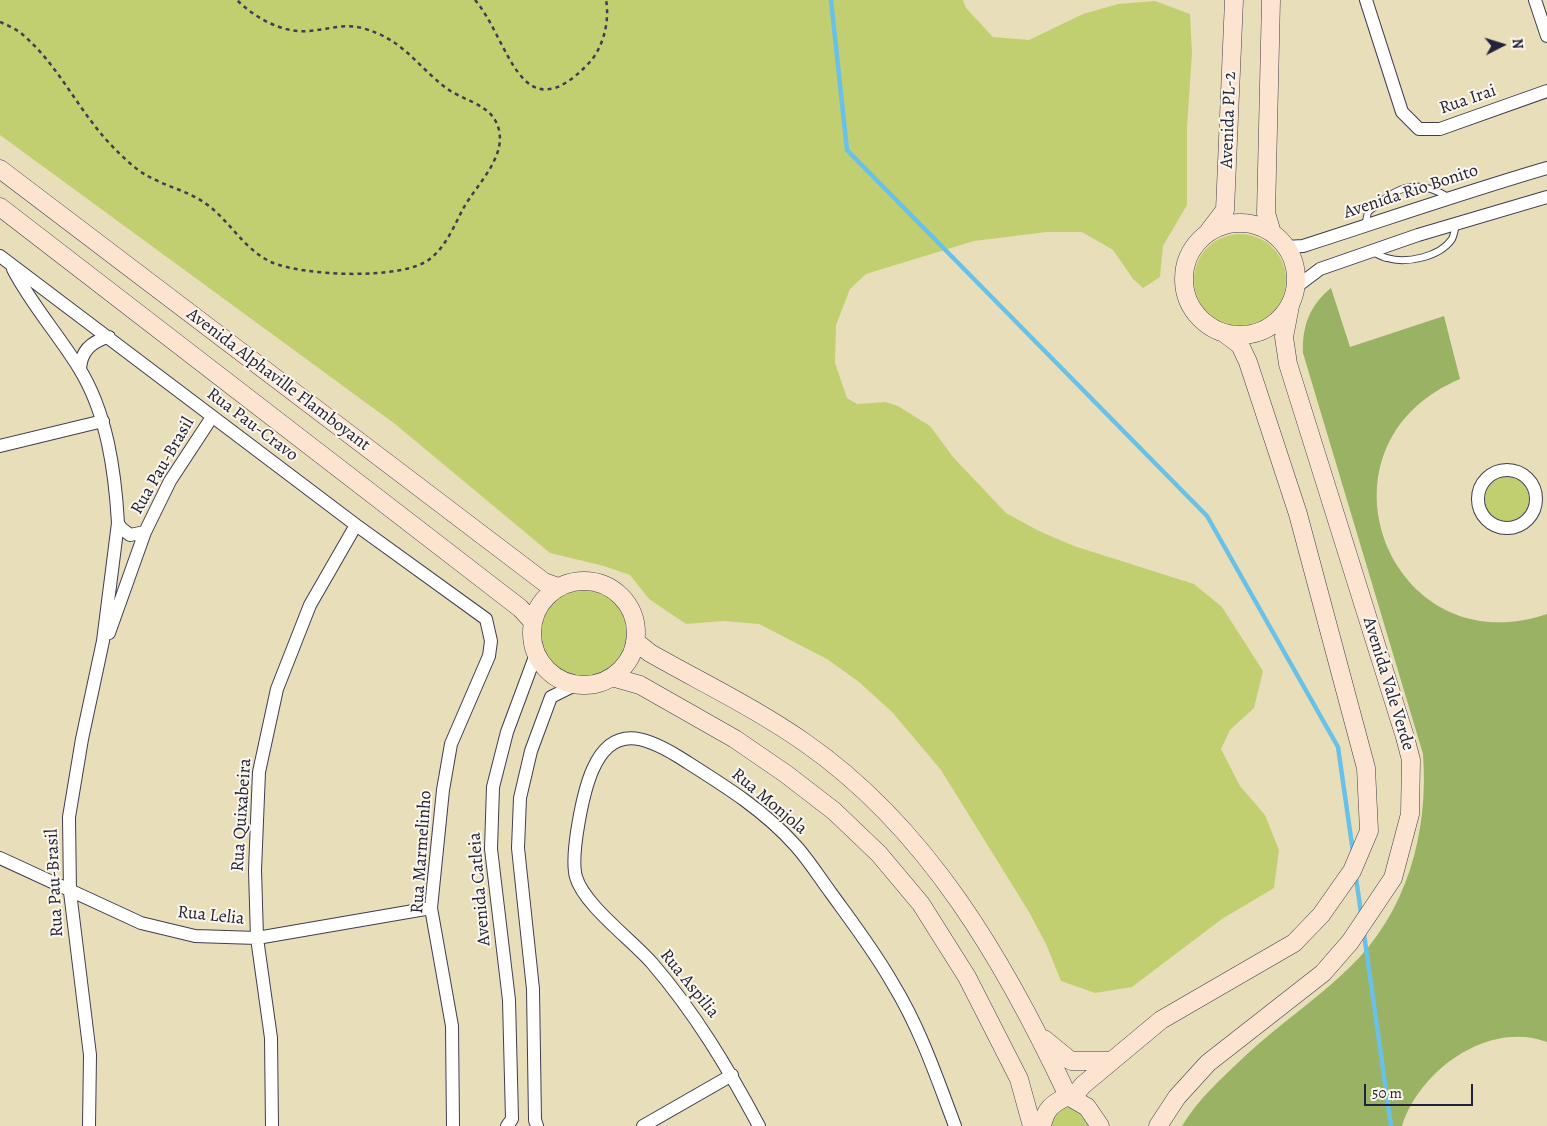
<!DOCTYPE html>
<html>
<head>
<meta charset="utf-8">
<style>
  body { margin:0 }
  #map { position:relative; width:1547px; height:1126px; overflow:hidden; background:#e8dfba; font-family:Alegreya,serif }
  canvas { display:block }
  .north { position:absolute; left:1477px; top:20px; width:50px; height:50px; -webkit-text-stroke:4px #fbf7ec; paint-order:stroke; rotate:85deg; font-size:14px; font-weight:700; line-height:20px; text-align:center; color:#22223b }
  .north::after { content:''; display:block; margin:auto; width:18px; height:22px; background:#22223b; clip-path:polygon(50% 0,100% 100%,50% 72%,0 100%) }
  .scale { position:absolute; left:1364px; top:1084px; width:109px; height:22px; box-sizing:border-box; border:2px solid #22223b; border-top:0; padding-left:6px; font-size:15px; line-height:18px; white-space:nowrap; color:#22223b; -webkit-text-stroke:4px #fbf7ec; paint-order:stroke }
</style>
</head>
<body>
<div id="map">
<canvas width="1547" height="1126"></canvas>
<div class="north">N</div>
<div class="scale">50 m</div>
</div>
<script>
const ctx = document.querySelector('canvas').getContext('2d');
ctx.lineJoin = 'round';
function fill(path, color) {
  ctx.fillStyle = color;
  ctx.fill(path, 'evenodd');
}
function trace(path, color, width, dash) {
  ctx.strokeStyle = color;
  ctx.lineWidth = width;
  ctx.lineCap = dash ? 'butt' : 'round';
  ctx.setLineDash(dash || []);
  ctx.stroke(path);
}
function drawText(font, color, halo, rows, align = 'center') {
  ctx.font = font + ' Alegreya,serif';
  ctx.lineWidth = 4;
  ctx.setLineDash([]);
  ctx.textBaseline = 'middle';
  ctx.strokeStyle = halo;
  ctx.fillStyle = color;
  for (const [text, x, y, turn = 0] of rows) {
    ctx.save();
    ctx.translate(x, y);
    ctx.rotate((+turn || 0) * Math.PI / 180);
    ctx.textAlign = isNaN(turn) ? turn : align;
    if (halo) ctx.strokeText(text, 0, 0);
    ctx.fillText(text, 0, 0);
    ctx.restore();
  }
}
fill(new Path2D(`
  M0 0H963L966 8 993 37 1029 40 1083 14 1118 4 1155 1 1190 14 1192 53 1187 128V205L1163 246 1160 277 1143 288 1133 279 1113 250 1082 232H1047L974 241 866 274 850 289 836 325 835 363 847 398 857 404 885 402 898 406 930 426 953 457 1006 513 1039 531 1074 546 1194 584 1222 607 1263 671 1254 708 1230 730 1221 749 1240 786 1265 815 1279 850 1274 888 1222 919 1132 987 1095 993 1061 981 1046 944 1029 912 941 770 892 712 859 682 827 659 759 624 723 621 686 624 649 599 630 575 604 566 550 553 395 424 0 135Z
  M1194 280a46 46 0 1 1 92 0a46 46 0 1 1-92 0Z
  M1485 499a22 22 0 1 1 44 0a22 22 0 1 1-44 0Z
  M539 633a45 45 0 1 1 90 0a45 45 0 1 1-90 0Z
  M1065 1106 1075 1107 1092 1126H1050L1051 1118Z`), '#c2cf71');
fill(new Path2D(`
  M1331 288 1350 347 1444 316 1460 379C1303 445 1389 668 1547 614V1042C1488 1020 1419 1071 1402 1126H1182C1198 1099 1222 1078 1245 1056 1278 1025 1316 1000 1349 968 1407 913 1429 832 1423 754L1303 353C1302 326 1310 305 1331 288Z`), '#99b263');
trace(new Path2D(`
  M831 0 847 150 1207 516 1338 747 1353 852
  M1356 878 1361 913
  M1364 934 1391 1126`), '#6ac1e7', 4.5);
const lane = new Path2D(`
  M1365 226 1368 212C1396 189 1413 176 1448 197
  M1373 252C1377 254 1382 257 1387 258 1406 264 1440 257 1452 239 1454 235 1455 229 1456 224`);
const street = new Path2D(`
  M1366 0 1402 112 1419 129H1440L1547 91
  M1535 0 1547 36
  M1286 247 1303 246C1384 220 1465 192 1547 168
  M0 256 356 525 486 619 491 641 489 656 451 744 443 790 431 908 452 1026 453 1126
  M13 269C31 304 58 334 79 368 107 413 115 471 118 523L103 641 82 739 69 817 70 892 90 1055 89 1126
  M1296 287 1320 269 1418 235 1547 197
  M80 369C81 351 92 341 109 337
  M0 446 103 421
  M1478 499a29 29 0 1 1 58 0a29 29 0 1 1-58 0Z
  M118 523 121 528 130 535 145 532
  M109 633 145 532 170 481 212 417
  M0 858 141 923 195 936 257 938 431 908
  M272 1126 271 1038 257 938 255 870 259 772 277 689 310 605 356 525
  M507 1126 512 1119 509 1000 491 849 493 787 507 732 536 654
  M537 1126 535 1120 533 989 518 848 520 798 531 751 551 697 577 684
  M643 1126 732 1075
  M759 1126C728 1068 695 1013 652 963 632 940 584 905 576 877 570 855 583 791 593 769 613 724 645 736 679 757 720 783 762 808 795 845 808 859 819 877 831 893 852 922 875 952 893 984 920 1028 937 1078 955 1126`);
const secondary = new Path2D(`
  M1271 0 1266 213 1272 233
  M0 169 544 582 558 587
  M0 207 520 608 533 622
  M1184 279a56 56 0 1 1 112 0a56 56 0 1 1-112 0Z
  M1209 231 1225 210 1234 0
  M532 633a52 52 0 1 1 104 0a52 52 0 1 1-104 0Z
  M635 641 650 653C701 682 755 708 804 742 928 828 1005 962 1068 1096
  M612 677 640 685 735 739 786 774 834 811 879 854 921 904 967 977 1019 1079 1032 1126
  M1044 1039 1071 1061H1111
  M1073 1097 1083 1085 1161 1020 1294 943 1321 915 1352 871 1369 831 1366 768 1298 514 1248 362 1240 345 1224 333
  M1042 1126C1045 1109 1053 1103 1068 1096L1087 1107 1100 1126
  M1158 1126 1177 1097 1208 1063 1323 973 1350 942 1393 878 1410 814 1411 760 1405 737 1288 364 1284 337 1290 306`);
trace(lane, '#403e4e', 8);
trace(street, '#403e4e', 14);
trace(secondary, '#403e4e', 19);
trace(new Path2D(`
  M475 0C509 39 520 135 588 64 603 49 610 21 606 0
  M0 22C7 25 16 29 22 34 60 66 80 115 116 150 124 158 135 169 146 175 166 187 190 191 209 206 231 223 244 249 271 262 302 276 405 281 431 258 446 246 454 226 463 209 477 183 513 152 495 120 486 104 461 99 446 88 416 65 403 39 362 28 344 23 326 30 308 31 282 33 255 18 237 0`), '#403e4e', 2.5, [4, 4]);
trace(lane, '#fff', 6);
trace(street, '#fff', 12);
trace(secondary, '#fde4d1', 18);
drawText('18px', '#22223b', '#fbf7ec', [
  ["Rua Irai",1468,100,-19],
  ["Avenida PL-2",1229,120,-88],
  ["Avenida Rio Bonito",1411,192,-18],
  ["Avenida Alphaville Flamboyant",278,380,37],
  ["Rua Pau-Cravo",252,425,37],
  ["Rua Pau-Brasil",163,466,-60],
  ["Avenida Vale Verde",1388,684,73],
  ["Rua Monjola",769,802,40],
  ["Rua Quixabeira",242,815,-86],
  ["Rua Marmelinho",422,852,-86],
  ["Rua Pau-Brasil",55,883,-93],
  ["Avenida Catleia",480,889,-95],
  ["Rua Lelia",211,916,6],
  ["Rua Aspilia",689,984,51]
]);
</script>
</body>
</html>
